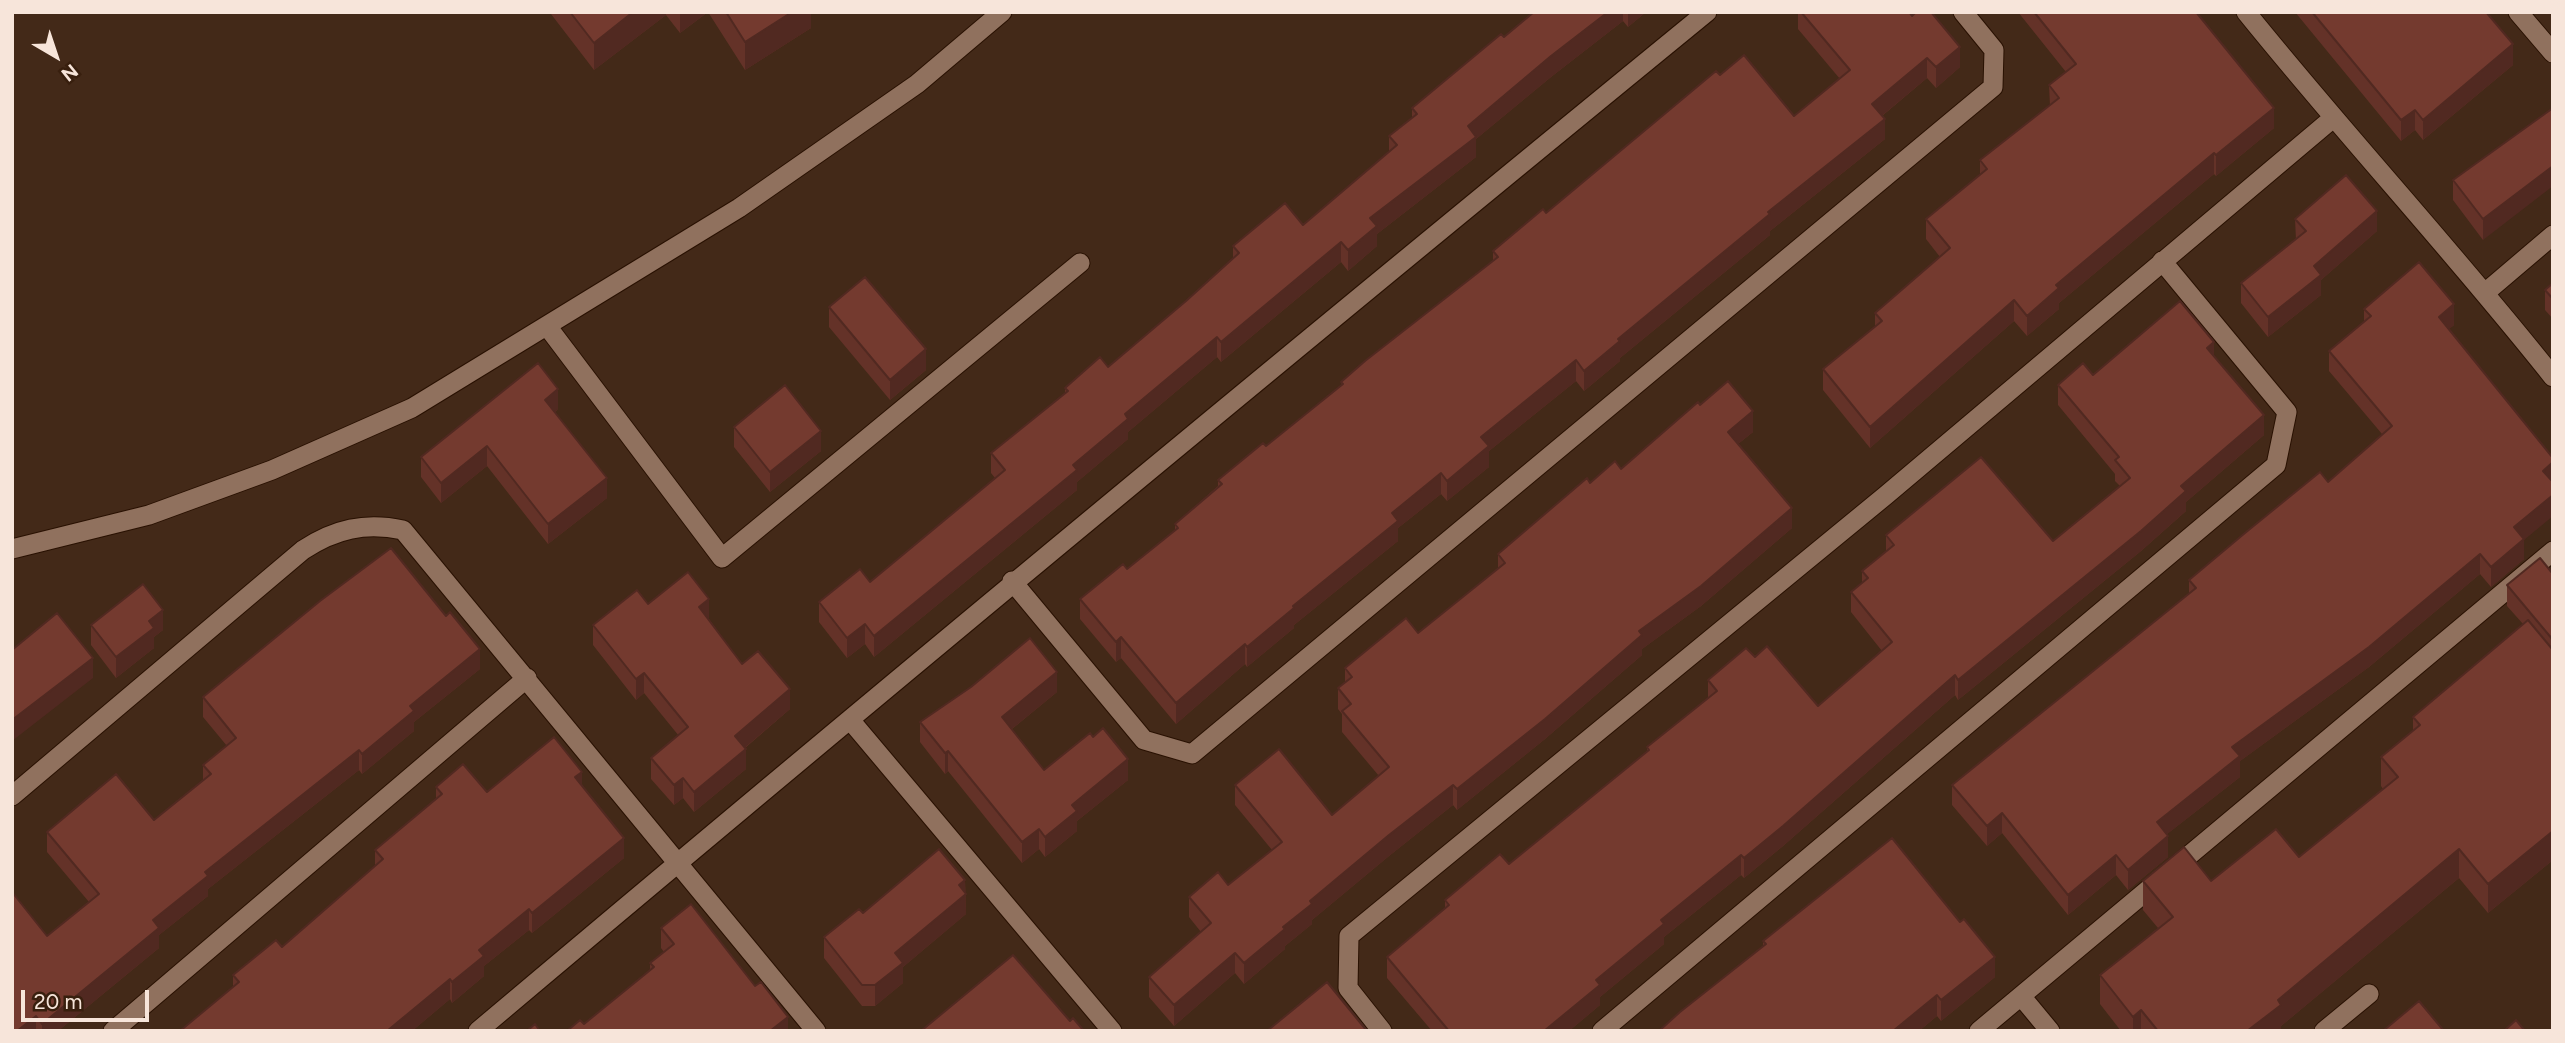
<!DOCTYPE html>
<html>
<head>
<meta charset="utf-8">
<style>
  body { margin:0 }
  #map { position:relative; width:2565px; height:1043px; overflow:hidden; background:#432918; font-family:Figtree,sans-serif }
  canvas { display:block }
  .frame { position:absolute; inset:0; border:14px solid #f7e5da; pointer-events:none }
  .north { position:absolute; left:21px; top:21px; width:70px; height:70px; -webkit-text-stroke:5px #381f0e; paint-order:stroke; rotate:141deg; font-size:19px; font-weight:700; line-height:28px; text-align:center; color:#f7e5da }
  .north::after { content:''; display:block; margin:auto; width:24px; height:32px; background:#f7e5da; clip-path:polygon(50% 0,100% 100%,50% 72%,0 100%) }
  .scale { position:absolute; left:21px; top:990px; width:128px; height:32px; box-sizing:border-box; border:4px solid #f7e5da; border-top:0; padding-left:9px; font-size:21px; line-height:24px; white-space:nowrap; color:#f7e5da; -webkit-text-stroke:5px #381f0e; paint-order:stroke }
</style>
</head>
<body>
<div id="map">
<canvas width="2565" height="1043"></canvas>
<div class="frame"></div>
<div class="north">N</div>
<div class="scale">20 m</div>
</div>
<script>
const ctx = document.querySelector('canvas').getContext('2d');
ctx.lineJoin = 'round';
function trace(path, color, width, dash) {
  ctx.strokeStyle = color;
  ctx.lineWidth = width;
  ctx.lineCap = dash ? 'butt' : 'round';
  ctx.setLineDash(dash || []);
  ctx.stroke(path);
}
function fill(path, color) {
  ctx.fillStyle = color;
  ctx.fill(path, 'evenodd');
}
const minor = new Path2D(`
  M2246 12C2346 136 2454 252 2553 377
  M2518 12 2553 53
  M2486 292 2553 235
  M547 326 722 558 1080 263
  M12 549 149 515 272 470 412 408 739 208 917 84 1002 12
  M1012 581 1144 740 1192 754 1993 87 1994 50 1963 12
  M851 721 1112 1031
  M12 796 303 550C335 529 365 522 403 530L816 1031
  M2021 996 2050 1031
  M113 1031 527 678
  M478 1031C885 688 1295 349 1707 12
  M1382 1031 1348 988 1349 936 1885 496 2332 119
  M1602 1031 2276 465 2287 412 2162 261
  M1979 1031 2553 551
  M2324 1031 2369 994`);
trace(minor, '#291102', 21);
trace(minor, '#90715e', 19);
fill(new Path2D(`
  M551 12H811V28L745 70 708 12 680 33 666 15 594 70 551 14Z
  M1534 12H1646L1628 27 1623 21 1551 77 1476 139V157L1377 234V246L1348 271 1341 262 1221 362 1217 357 1128 432V439L1077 482V490L874 657 865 644 847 658 819 622V602L870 582 995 478 991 473V453L1065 393V388L1108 367 1186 301 1233 259V246L1303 225 1389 152V136L1412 118V108L1504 37Z
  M1798 12H1909L1960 67 1936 88 1927 78 1882 116 1885 139 1770 231V235L1620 358V361L1584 391 1576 381 1489 451V467L1447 501 1441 494 1398 528V541L1294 625V628L1247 667 1245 664 1176 724 1121 658 1116 662 1080 619V599L1127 569 1175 531V524L1218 486V480L1266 446 1341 385V382L1493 261V251L1546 213 1720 75 1794 116 1840 79 1798 29Z
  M2018 12H2196L2274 128 2216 176 2214 174 2059 303V309L2027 336 2014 321 1870 448 1823 390V369L1875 326V313L1940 257 1926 239V219L1980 174V160L2050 106 2049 85 2066 72Z
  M2295 12H2486L2513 65 2423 140 2415 130 2401 141Z
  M2553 108 2483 240 2453 200V180Z
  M2295 219 2377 231 2321 280V295L2268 337 2241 303V283L2296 240Z
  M2553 283V319L2545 310V290Z
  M829 307 926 370 890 400 829 327Z
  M2364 309 2454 325 2449 329 2524 540V559L2491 587 2480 574 2369 667 2240 761V777L2167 834 2168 857 2128 890 2116 875 2068 915 2002 833 1987 846 1952 805V785L2189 594V580L2328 482 2382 434 2329 371V351L2364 322Z
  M2214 357 2264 435 2186 502V511L2141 551 1958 700 1955 695 1783 846 1744 878 1741 875 1664 937V944L1600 997V1005L1569 1031H1432L1387 978V957L1445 908V900L1509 864 1647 751V747L1708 698V680L1755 657 1818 706 1882 651 1851 612V592L1862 583V571L1886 551V535L2053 541 2120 486 2115 481V474L2058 405V385L2093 375Z
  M1700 405 1753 432 1738 444 1792 528 1701 606 1642 649V655L1545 739 1457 810 1453 805 1389 856 1312 920V924L1285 946V949L1244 984 1235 973 1174 1026 1149 997V977L1201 932 1189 917V897L1228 885 1272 850 1235 805V785L1332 815 1379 776 1342 732V714L1338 709V688L1345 682V668L1418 633 1498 569V554L1590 483 1621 469Z
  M558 409 555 412 607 498 548 544 487 466 441 503 421 477V457Z
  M734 427 821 451 770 492 734 447Z
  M2553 574V860L2488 913 2459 878 2281 1026V1031H2121L2100 1004V975L2158 928 2143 910V881H2211L2299 857 2383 789 2381 786V757L2413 730V717L2523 624 2507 606V585Z
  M648 604 709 619 742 664 790 709 745 748 746 769 694 812 683 798 674 805 651 779V758L679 736 644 693 636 700 593 645V625Z
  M91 625 163 630 154 637V648L116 678 91 645Z
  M480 669 414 722V731L362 774 359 770 208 889V896L159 935V948L58 1031H12L47 936 89 902 47 852V832L154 820 203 780V765L227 746 203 717V697Z
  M1057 692 1012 729 1044 770 1128 780 1077 821V831L1045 857 1039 849 1022 863 948 771 945 774 920 742V722Z
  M582 786 624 858 532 933 529 930 484 966V976L452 1003 450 999 412 1031H180L233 987V975L282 947 375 866V850L436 799V787L487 792Z
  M965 880 966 914 903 967V983L875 1006H862L824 958V937L863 913Z
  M661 928 788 1031 584 1024 650 970V963L664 952 661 948Z
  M1763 941 1995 977 1941 1021 1937 1016 1919 1031H1659L1763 946Z`), '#643228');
fill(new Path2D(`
  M633 12H666V15L594 70V43Z
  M680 12H708L680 33Z
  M792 12H811V28L745 70V42Z
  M1608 12H1623V21L1551 77 1476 139V157L1377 234V246L1348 271V250L1370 218 1468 126 1551 56Z
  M1628 12H1646L1628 27Z
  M2513 44V65L2423 140V120Z
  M1960 47V67L1936 88V67Z
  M1927 58V78L1872 124V104Z
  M2274 108V128L2216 176V155Z
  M2415 110V130L2401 141V120Z
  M1885 119V139L1770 231V235L1620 358V361L1584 391V371L1618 339 1768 212Z
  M2214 153V174L2059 303V309L2027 336V316L2056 285Z
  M2553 166V186L2483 240V219Z
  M2377 211V231L2321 280V295L2268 337V317L2314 266Z
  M1341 242V262L1221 362V342Z
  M2014 300V321L1870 448V427Z
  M2454 304V325L2439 338V317Z
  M1217 337V357L1128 432V439L1077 482V490L874 657V636L1125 414Z
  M2214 342V362L2207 348Z
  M926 349V370L890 400V380Z
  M1576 360V381L1489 451V467L1447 501V481L1481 437Z
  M558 389V409L545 420V400Z
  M1753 411V432L1728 452V432Z
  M2264 415V435L2186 502V511L2141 551 1958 700V680L2181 486Z
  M821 431V451L770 492V472Z
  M487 446V466L441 503V483Z
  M2553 462V483L2543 471Z
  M1441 473V494L1398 528V541L1294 625V628L1247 667V647L1392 513Z
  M607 478V498L548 544V524Z
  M2553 495V516L2524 540V559L2491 587V567L2514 527Z
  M1792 508V528L1701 606 1642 649V655L1545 739 1457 810V789L1639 631Z
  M2480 554V574L2369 667 2240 761V777L2157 842V822L2232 747Z
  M709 599V619L699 627V607Z
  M163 610V630L154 637V648L116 678V657L149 621Z
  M865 624V644L847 658V638Z
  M1121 637V658L1116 662V642Z
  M1245 644V664L1176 724V703Z
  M480 649V669L414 722V731L362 774V754L410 706Z
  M93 658V678L12 741V720Z
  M1057 672V692L1002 737V717Z
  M644 673V693L636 700V679Z
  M1955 675V695L1783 846 1744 878V858Z
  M790 689V709L735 756V736Z
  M746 749V769L694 812V792Z
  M359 750V770L208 889V896L159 935V948L58 1031H42V1024L205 872Z
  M948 751V771L945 774V753Z
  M1128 759V780L1077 821V831L1045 857V837L1072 805Z
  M582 772V792L575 777Z
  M683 778V798L674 805V785Z
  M1453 785V805L1389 856 1312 920V924L1285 946V949L1244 984V963L1310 901 1389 835Z
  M2002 813V833L1987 846V826Z
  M1039 829V849L1022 863V842Z
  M2553 831V860L2488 913V884Z
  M2168 836V857L2128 890V870Z
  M624 838V858L532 933V913Z
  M2459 849V878L2281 1026V1031H2247L2278 1000Z
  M1741 855V875L1664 937V944L1600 997V1005L1569 1031H1544L1596 980 1661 920Z
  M2116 855V875L2068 915V895Z
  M965 880 966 914 903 967V983L875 1006V985L895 953 959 885Z
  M529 909V930L484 966V976L452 1003V982L479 950Z
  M1235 953V973L1174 1026V1005Z
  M1995 957V977L1941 1021V1000Z
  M450 979V999L412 1031H387Z
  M1937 995V1016L1919 1031H1893Z
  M2141 1010V1031H2133V1017Z
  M36 1016V1031H17Z
  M788 1017V1031H770Z`), '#512921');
const building = new Path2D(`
  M570 12H633L594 43Z
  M726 12H792L745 42Z
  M1534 12H1608L1551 56 1468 126 1476 137 1370 218 1377 226 1348 250 1341 242 1221 342 1217 337 1125 414 1128 419 1073 465 1077 470 874 636 865 624 847 638 819 602 860 569 870 582 1005 470 991 453 1068 391 1065 388 1100 357 1108 367 1186 301 1239 253 1233 246 1285 203 1303 225 1397 145 1389 136 1417 114 1412 108 1501 34 1504 37Z
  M1801 12H1909L1912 16 1916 12H1931L1960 47 1936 67 1927 58 1872 104 1885 119 1768 212 1770 214 1618 339 1620 341 1584 371 1576 360 1481 437 1489 446 1447 481 1441 473 1392 513 1398 521 1293 606 1294 608 1247 647 1245 644 1176 703 1121 637 1116 642 1080 599 1123 564 1127 569 1178 528 1175 524 1222 484 1218 480 1263 443 1266 446 1343 384 1341 382 1365 361 1498 257 1493 251 1543 209 1546 213 1716 71 1720 75 1744 55 1794 116 1850 70Z
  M2034 12H2196L2274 108 2216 155 2214 153 2056 285 2059 288 2027 316 2014 300 1870 427 1823 369 1882 321 1875 313 1950 248 1926 219 1987 169 1980 160 2059 98 2049 85 2076 64Z
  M2312 12H2486L2513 44 2423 120 2415 110 2401 120Z
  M2553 108V166L2483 219 2453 180Z
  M2346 175 2377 211 2314 266 2321 275 2268 317 2241 283 2306 231 2295 219Z
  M2419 262 2454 304 2439 317 2553 458V462L2543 471 2553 482V495L2514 527 2524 539 2491 567 2480 554 2369 647 2232 747 2240 756 2157 822 2168 836 2128 870 2116 855 2068 895 2002 813 1987 826 1952 785 2196 588 2189 580 2245 533 2320 472 2328 482 2392 426 2329 351 2371 316 2364 309Z
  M865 277 926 349 890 380 829 307Z
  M2553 283V299L2545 290Z
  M2180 301 2214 342 2207 348 2264 415 2181 486 2186 491 2141 531 1958 680 1955 675 1783 826 1744 858 1741 855 1661 920 1664 924 1596 980 1600 985 1544 1031H1449L1387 957 1449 905 1445 900 1500 854 1509 864 1649 750 1647 747 1717 691 1708 680 1746 648 1755 657 1767 646 1818 706 1892 642 1851 592 1868 578 1862 571 1894 545 1886 535 1981 457 2053 541 2130 478 2115 460 2119 457 2058 385 2083 363 2093 375Z
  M538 363 558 389 545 400 607 478 548 524 487 446 441 483 421 457Z
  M1728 381 1753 411 1728 432 1792 508 1701 586 1639 631 1642 635 1545 719 1457 789 1453 785 1389 835 1310 901 1312 904 1283 927 1285 929 1244 963 1235 953 1174 1005 1149 977 1211 923 1189 897 1218 872 1228 885 1282 842 1235 785 1279 749 1332 815 1389 767 1342 711 1351 704 1338 688 1352 677 1345 668 1406 618 1418 633 1505 563 1498 554 1587 478 1590 483 1615 461 1621 469 1698 402 1700 405Z
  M785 385 821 431 770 472 734 427Z
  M391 548 446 616 450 612 480 649 410 706 414 711 362 754 359 750 205 872 208 876 153 920 159 928 42 1024 36 1016 17 1031H12V892L47 936 99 894 47 832 116 774 154 820 211 774 203 765 236 738 203 697 320 601Z
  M2540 558 2553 574V640L2507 585Z
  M688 572 709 599 699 607 742 664 758 651 790 689 735 736 746 749 694 792 683 778 674 785 651 758 688 727 644 673 636 679 593 625 637 590 648 604Z
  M143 584 163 610 149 621 154 628 116 657 91 625Z
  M57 613 93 658 12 720V650Z
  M2528 620 2553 650V831L2488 884 2459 849 2278 1000 2281 1005 2247 1031H2158L2141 1010 2133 1017 2100 975 2173 917 2143 881 2184 847 2211 881 2276 829 2299 857 2398 777 2381 757 2420 725 2413 717Z
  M1030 638 1057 672 1002 717 1044 770 1090 733 1093 737 1103 728 1128 759 1072 805 1077 811 1045 837 1039 829 1022 842 948 751 945 753 920 722 971 687Z
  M554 737 582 772 575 777 624 838 532 913 529 909 479 950 484 956 452 982 450 979 387 1031H180L239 982 233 975 276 940 282 947 383 859 375 850 442 794 436 787 463 764 487 792Z
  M1892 838 1960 922 1964 919 1995 957 1941 1000 1937 995 1893 1031H1659L1680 1012 1766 944 1763 941Z
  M939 849 965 880 959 885 966 894 895 953 903 963 875 985H862L824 937 859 909 863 913Z
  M691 904 755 986 761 982 788 1017 770 1031H567L580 1020 584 1024 654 967 650 963 674 944 661 928Z
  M1013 955 1070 1021 1073 1018 1084 1031H921Z
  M1327 982 1367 1031H1267Z
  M2419 1001 2444 1031H2383Z
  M2516 1020 2525 1031H2504Z
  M535 1024 540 1031H527Z`);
fill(building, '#743a2f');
trace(building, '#512921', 2);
</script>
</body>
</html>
